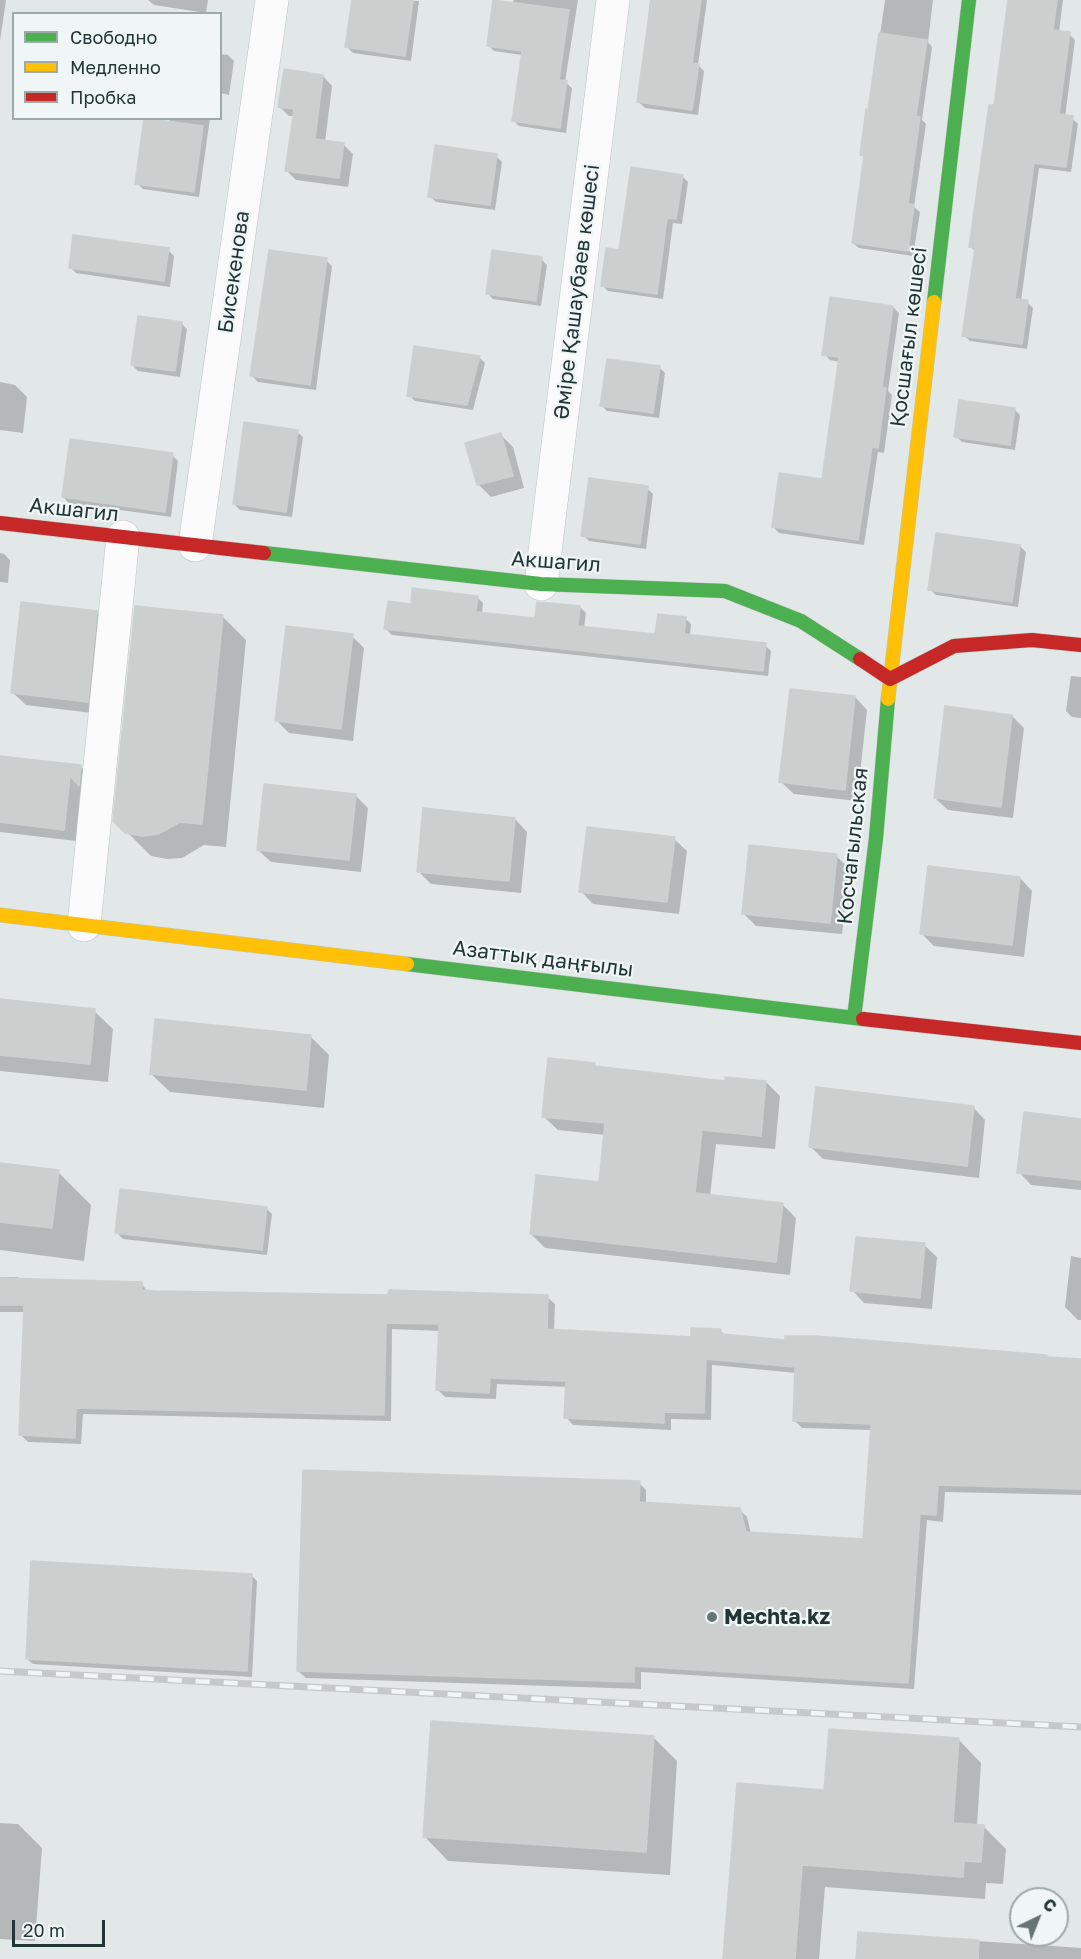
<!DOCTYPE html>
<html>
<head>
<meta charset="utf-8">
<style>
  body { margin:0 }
  #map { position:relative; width:1081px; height:1959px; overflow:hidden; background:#e2e7e7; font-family:"Golos Text",sans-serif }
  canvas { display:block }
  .legend { position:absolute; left:12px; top:12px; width:210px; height:108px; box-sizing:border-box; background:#f0f6f5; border:2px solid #9ea9a9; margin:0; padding:8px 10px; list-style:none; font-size:18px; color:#233637 }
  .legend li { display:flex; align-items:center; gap:12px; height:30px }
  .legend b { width:30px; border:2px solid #9ea9a9 }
  .north { position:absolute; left:1009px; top:1887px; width:60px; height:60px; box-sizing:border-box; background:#f0f6f5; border:2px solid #9ea9a9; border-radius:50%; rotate:43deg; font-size:16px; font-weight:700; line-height:24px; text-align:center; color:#233637 }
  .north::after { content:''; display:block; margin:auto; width:21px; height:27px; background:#667475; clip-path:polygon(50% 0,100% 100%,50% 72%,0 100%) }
  .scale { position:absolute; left:12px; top:1920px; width:93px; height:27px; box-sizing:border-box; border:3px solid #233637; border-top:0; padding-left:8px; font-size:18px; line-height:21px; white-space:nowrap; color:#233637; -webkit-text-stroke:4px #f0f6f5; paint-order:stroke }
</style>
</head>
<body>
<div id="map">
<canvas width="1081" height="1959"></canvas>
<ul class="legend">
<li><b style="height:8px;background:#4caf50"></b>Свободно</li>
<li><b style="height:8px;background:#ffc107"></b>Медленно</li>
<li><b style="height:8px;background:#c62828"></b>Пробка</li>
</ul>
<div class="north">С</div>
<div class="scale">20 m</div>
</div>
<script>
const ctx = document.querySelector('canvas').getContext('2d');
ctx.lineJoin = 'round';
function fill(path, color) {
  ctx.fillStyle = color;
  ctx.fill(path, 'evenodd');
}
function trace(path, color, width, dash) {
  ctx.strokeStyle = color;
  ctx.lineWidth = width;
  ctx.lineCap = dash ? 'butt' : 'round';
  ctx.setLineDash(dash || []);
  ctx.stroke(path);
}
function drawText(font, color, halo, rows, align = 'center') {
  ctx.font = font + ' "Golos Text",sans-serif';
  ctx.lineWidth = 4.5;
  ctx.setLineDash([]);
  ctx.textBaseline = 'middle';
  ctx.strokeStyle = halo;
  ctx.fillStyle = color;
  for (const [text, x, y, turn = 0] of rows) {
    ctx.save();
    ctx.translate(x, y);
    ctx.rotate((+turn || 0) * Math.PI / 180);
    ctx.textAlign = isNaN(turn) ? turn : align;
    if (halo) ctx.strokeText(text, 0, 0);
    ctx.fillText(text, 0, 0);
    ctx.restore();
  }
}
fill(new Path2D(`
  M0 0H6L0 41Z
  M148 0H208L206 13 154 5Z
  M353 0 419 1 411 61 353 53 347 47Z
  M514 0H578L565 82 572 88 566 133 519 126 513 120 522 55 494 51 488 45Z
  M650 0H707L698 65 704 71 698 115 645 108 639 102 650 21 648 19Z
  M885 0H933L928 42 932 47 922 120 926 124 914 207 920 212 913 256 859 248 853 243 866 159 861 154 869 111Z
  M1010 0H1063L1059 32 1069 34 1075 40 1065 117 1072 118 1078 124 1071 172 1039 168 1021 301 1027 302 1033 308 1027 349 970 341 964 335 976 252 970 246 995 107Z
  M220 54 228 55 234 61 229 95 220 93Z
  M323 76 332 86 325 142 343 144 353 154 348 187 296 180 286 170 294 116H289L279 106Z
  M170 118H210L199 197 143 189 137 183 169 123Z
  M496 156 502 162 495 210 436 202 430 196Z
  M682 176 688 182 682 224 673 223 663 299 608 291 602 285 620 252Z
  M168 250 174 256 170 287 76 273 70 267Z
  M541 259 547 265 541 306 493 299 487 293Z
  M326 260 332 266 316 390 258 382 252 376Z
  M893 307 899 313 888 391 892 395 884 453 878 452 864 545 779 533 773 527 823 481 840 362 830 360 824 354Z
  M181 323 187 329 180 377 138 371 132 365Z
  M479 357 485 363 473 410 415 401 409 395Z
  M659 367 665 373 659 418 607 411 601 405Z
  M0 382 15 385 27 397 23 433 0 430Z
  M1014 409 1020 415 1015 450 962 442 956 436Z
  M297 432 303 437 292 517 240 510 234 504Z
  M501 435 513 447 524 488 491 497 478 484Z
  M172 455 178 461 171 517 69 503 63 497Z
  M647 488 653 494 646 549 589 541 583 535Z
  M1020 546 1026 552 1018 607 936 595 930 589Z
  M0 553 4 554 10 560 8 583 0 582Z
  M477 597 483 603 482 614 537 619 580 607 586 613 584 628 657 635 685 618 691 624 690 636 765 645 771 651 768 676 392 635 386 629 412 606Z
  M96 612 109 625 100 714 26 705 13 693Z
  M222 616 246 640 226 847 204 845 182 858 167 859 151 856 115 820Z
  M352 636 364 648 353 741 289 733 277 721Z
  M1071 676 1081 677V718L1072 717 1066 711Z
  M855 697 867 710 857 801 794 794 781 782Z
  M1012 716 1024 728 1013 818 948 810 935 798Z
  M0 757 81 767 93 779 82 786 76 841 0 832Z
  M356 796 368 808 361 872 271 862 258 850Z
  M515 819 527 832 521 893 431 884 419 872Z
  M674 839 687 851 679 914 593 904 581 891Z
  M836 856 849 868 842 934 756 926 743 913Z
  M1020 878 1032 891 1024 957 934 946 921 933Z
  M0 1001 94 1011 113 1029 108 1082 0 1071Z
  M311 1037 329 1055 324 1108 170 1092 151 1074Z
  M594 1064 598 1068 726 1083 766 1082 780 1096 775 1149 716 1144 710 1196 782 1204 796 1218 790 1275 545 1248 531 1234 600 1184 605 1135 558 1130 543 1116Z
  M973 1107 985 1120 979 1178 823 1159 810 1146Z
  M1081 1120V1190L1031 1185 1019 1172Z
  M0 1165 58 1172 91 1205 84 1261 0 1250Z
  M266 1208 272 1214 267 1255 123 1239 117 1233Z
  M924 1245 937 1257 932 1309 864 1303 852 1290Z
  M1071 1256 1081 1258V1320H1078L1065 1307Z
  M0 1277H18L21 1280 141 1283 148 1292 155 1293 547 1297 555 1304 554 1331 692 1339 721 1331 726 1336 786 1342 1046 1356 1049 1359 1081 1361V1495L945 1492 943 1522 927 1520 914 1689 641 1672V1689L306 1678 298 1671 639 1483 646 1490V1504L739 1509 747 1517 751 1534 864 1541 872 1430 802 1428 795 1421 797 1373 712 1365 711 1420 671 1419V1430L573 1425 566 1417 567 1387 497 1384 496 1399 445 1397 438 1390 440 1331 392 1329 391 1421 83 1414 81 1444 28 1442 21 1435 25 1312H0Z
  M251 1575 257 1581 252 1677 33 1664 27 1659Z
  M653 1737 677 1761 670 1875 448 1861 424 1836Z
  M959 1740 981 1763 977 1826H983L1006 1849 1003 1884 986 1883 985 1899 825 1887 819 1959H725L826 1792Z
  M0 1823 18 1824 42 1848 35 1941 0 1939Z
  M859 1933 1081 1948V1959H858Z`), '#0003');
const building = new Path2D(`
  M352 0H413L405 56 345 47Z
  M493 0 569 10 559 80 567 81 560 128 512 121 522 51 487 46Z
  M651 0H701L692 63 699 64 692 110 637 102Z
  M1008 0H1057L1053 30 1070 32 1059 114 1073 116 1066 167 1034 163 1015 299 1028 300 1022 344 962 336 975 248 969 247 989 105H994Z
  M879 33 927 40 916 116 920 117 908 204 914 205 908 251 852 243 864 156 860 155 866 109 868 110Z
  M284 69 323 75 315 139 344 143 339 178 285 171 294 109 278 107Z
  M144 118 203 126 194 192 135 184Z
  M435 145 497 154 490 205 428 197Z
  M631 167 683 175 676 219 667 218 657 294 601 286 606 248 619 250Z
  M73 235 169 248 164 281 69 268Z
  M269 250 327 258 310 385 250 376Z
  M492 250 542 257 536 301 486 294Z
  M830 297 893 306 882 387 886 388 878 448 872 447 858 540 772 527 779 473 822 479 839 357 822 355Z
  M138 316 182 322 175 371 131 365Z
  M414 346 480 356 467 405 407 396Z
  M607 359 660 366 653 413 600 406Z
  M959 400 1015 408 1010 445 954 437Z
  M244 422 298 430 286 512 233 504Z
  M501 433 513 476 477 485 465 443Z
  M70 439 173 453 165 512 62 497Z
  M589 478 648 486 640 544 581 536Z
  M936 533 1020 545 1012 602 928 590Z
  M412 588 478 596 476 612 535 618 537 602 580 606 578 626 655 634 658 614 686 617 684 634 766 643 763 671 384 629 388 601 411 604Z
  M21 602 97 611 88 702 11 693Z
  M135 606 223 615 202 824 180 822 158 834 142 836 125 833 113 821Z
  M286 626 353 634 341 729 275 721Z
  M790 689 855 696 845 790 779 782Z
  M945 706 1012 715 1001 807 934 798Z
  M0 756 81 765 79 786 70 776 64 830 0 822Z
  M264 784 356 794 349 860 257 850Z
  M423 808 515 818 509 881 417 872Z
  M587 827 675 837 667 902 579 892Z
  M749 845 837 854 830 923 742 914Z
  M928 866 1020 877 1012 945 920 934Z
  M0 999 95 1009 90 1064 0 1055Z
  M155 1019 311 1035 306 1090 150 1074Z
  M548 1058 595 1063 594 1066 725 1081V1077L766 1081 761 1136 702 1130 695 1193 783 1203 776 1262 530 1234 536 1175 599 1182 605 1123 542 1117Z
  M816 1087 974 1106 967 1166 809 1147Z
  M1024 1112 1081 1119V1180L1017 1173Z
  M0 1163 59 1170 52 1228 0 1222Z
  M120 1189 267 1207 262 1250 115 1233Z
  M856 1237 925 1243 920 1298 850 1291Z
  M0 1278 142 1282V1290L155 1291 388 1295 389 1290 548 1295 547 1329 691 1337V1328L721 1329V1334L785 1340V1336H817L1047 1355V1357L1081 1359V1489L938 1485 936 1515 920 1514 908 1683 634 1666V1682L297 1671 303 1470 640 1481 639 1502 740 1508 746 1532 863 1539 871 1424 793 1421 795 1367 706 1359 704 1413 664 1412V1423L564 1418 566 1381 490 1378 489 1393 436 1390 439 1324 386 1323 384 1415 76 1408 75 1438 19 1435 24 1305H0Z
  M31 1561 252 1574 247 1671 26 1659Z
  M431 1721 654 1736 646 1852 423 1837Z
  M829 1729 959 1738 953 1823 984 1825 981 1862 964 1861 963 1877 802 1865 795 1959H723L737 1783 824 1790Z
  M858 1932 979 1940 978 1959H856Z`);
fill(building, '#cbd0cf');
trace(building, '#cbd0d0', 1.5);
const street = new Path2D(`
  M195 545 272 0
  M541 584 613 0
  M84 925 123 537`);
const fast = new Path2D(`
  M934 302 969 0
  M264 553 541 584 725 591 801 621 860 659
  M407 964 863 1019
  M854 1018 876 838 888 699`);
const slow = new Path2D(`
  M888 699 934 302
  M0 915 407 964`);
const jam = new Path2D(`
  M0 523 264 553
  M860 659 890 679 954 646 1032 640 1081 645
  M863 1019 1081 1043`);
trace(street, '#bfc4c4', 34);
trace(fast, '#bec4c4', 15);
trace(slow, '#bec4c4', 15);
trace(jam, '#bec4c4', 15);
trace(street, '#fbfbfb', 33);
trace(fast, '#4caf50', 14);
trace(slow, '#ffc107', 14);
trace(jam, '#c62828', 14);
const rail = new Path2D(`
  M0 1671 1081 1727`);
trace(rail, '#c6c9c9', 7);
trace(rail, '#f0f6f5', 4.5, [14]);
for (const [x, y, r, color] of [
  [712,1617,6,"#667475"]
]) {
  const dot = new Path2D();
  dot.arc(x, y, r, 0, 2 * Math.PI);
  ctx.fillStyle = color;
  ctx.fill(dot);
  trace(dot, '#f0f6f5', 2);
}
drawText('21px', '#233637', '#f0f6f5', [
  ["Бисекенова",234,272,-82],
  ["Әміре Қашаубаев көшесі",577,292,-83],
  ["Қосшағыл көшесі",909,337,-83],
  ["Акшагил",74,510,6],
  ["Акшагил",556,562,4],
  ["Косчагыльская",853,846,-84],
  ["Азаттық даңғылы",543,959,7]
]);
drawText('bold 21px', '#233637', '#f0f6f5', [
  ["Mechta.kz",724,1617]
], 'left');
</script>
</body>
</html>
